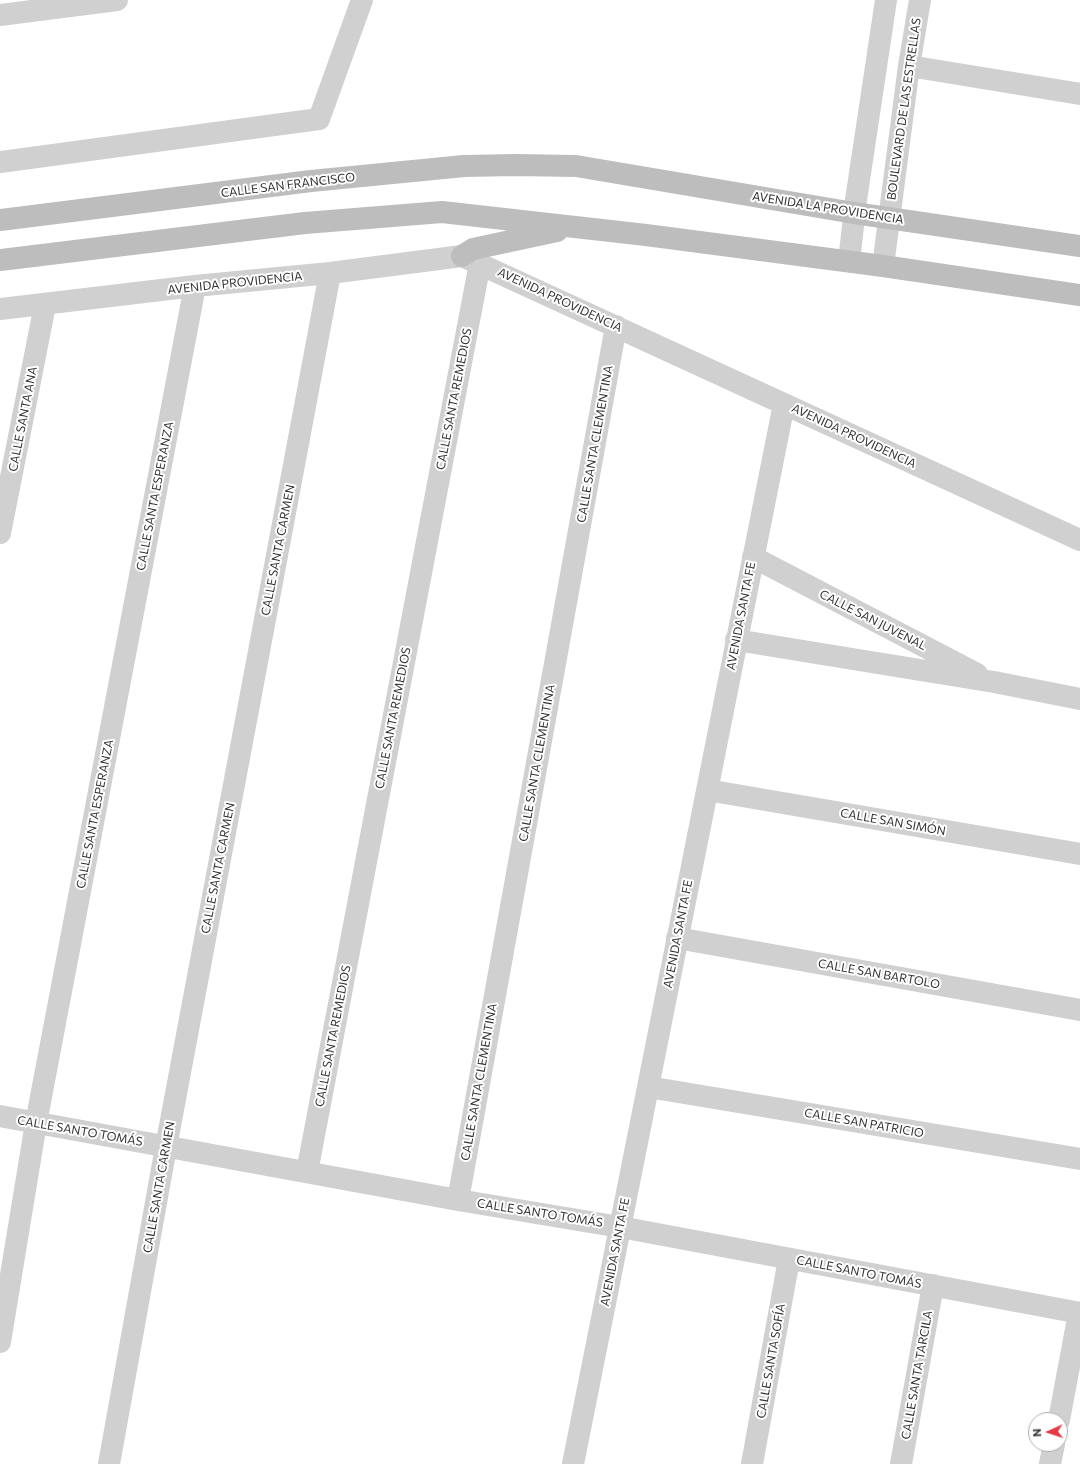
<!DOCTYPE html>
<html>
<head>
<meta charset="utf-8">
<style>
  body { margin:0 }
  #map { position:relative; width:1080px; height:1464px; overflow:hidden; background:#fff; font-family:Commissioner,sans-serif }
  canvas { display:block }
  .north { position:absolute; left:1028px; top:1412px; width:40px; height:40px; box-sizing:border-box; background:#fff; border:1px solid #adadad; border-radius:50%; rotate:267deg; font-size:11px; font-weight:700; line-height:16px; text-align:center; color:#333 }
  .north::after { content:''; display:block; margin:auto; width:14px; height:18px; background:#e63946; clip-path:polygon(50% 0,100% 100%,50% 72%,0 100%) }
</style>
</head>
<body>
<div id="map">
<canvas width="1080" height="1464"></canvas>
<div class="north">N</div>
</div>
<script>
const ctx = document.querySelector('canvas').getContext('2d');
ctx.lineJoin = 'round';
function trace(path, color, width, dash) {
  ctx.strokeStyle = color;
  ctx.lineWidth = width;
  ctx.lineCap = dash ? 'butt' : 'round';
  ctx.setLineDash(dash || []);
  ctx.stroke(path);
}
function drawText(font, color, halo, rows, align = 'center') {
  ctx.font = font + ' Commissioner,sans-serif';
  ctx.lineWidth = 4;
  ctx.setLineDash([]);
  ctx.textBaseline = 'middle';
  ctx.strokeStyle = halo;
  ctx.fillStyle = color;
  for (const [text, x, y, turn = 0] of rows) {
    ctx.save();
    ctx.translate(x, y);
    ctx.rotate((+turn || 0) * Math.PI / 180);
    ctx.textAlign = isNaN(turn) ? turn : align;
    if (halo) ctx.strokeText(text, 0, 0);
    ctx.fillText(text, 0, 0);
    ctx.restore();
  }
}
trace(new Path2D(`
  M0 15 117 0
  M909 66 1080 94
  M0 162 319 119 362 0
  M849 261 856 200 886 0
  M883 266 909 66 920 0
  M0 309 195 286 330 273 462 256 1080 540
  M0 533 45 305
  M753 557 977 674
  M736 640 994 682 1080 699
  M707 790 1080 854
  M677 938 1080 1010
  M648 1087 1080 1159
  M0 1116 458 1200 620 1227 1080 1313
  M307 1172 480 263
  M458 1200 616 326
  M0 1342 36 1123 195 286
  M1059 1420 1079 1313
  M109 1464 166 1147 330 273
  M573 1464 784 404
  M752 1464 789 1259
  M901 1464 933 1285
  M1050 1464 1054 1444`), '#d0d0d0', 22);
trace(new Path2D(`
  M0 220 311 181 464 166 516 165 576 166 854 213 1080 246
  M462 256 473 249 557 231
  M0 260 305 223 442 212 646 235 883 266 1080 295`), '#bdbdbd', 22);
drawText('12px', '#333', '#fff', [
  ["BOULEVARD DE LAS ESTRELLAS",904,109,-82],
  ["CALLE SAN FRANCISCO",288,185,-7],
  ["AVENIDA LA PROVIDENCIA",828,208,9],
  ["AVENIDA PROVIDENCIA",235,283,-6],
  ["AVENIDA PROVIDENCIA",560,300,25],
  ["CALLE SANTA REMEDIOS",454,399,-79],
  ["CALLE SANTA ANA",23,419,-79],
  ["AVENIDA PROVIDENCIA",854,436,25],
  ["CALLE SANTA CLEMENTINA",595,444,-80],
  ["CALLE SANTA ESPERANZA",155,496,-79],
  ["CALLE SANTA CARMEN",278,550,-79],
  ["AVENIDA SANTA FE",741,616,-79],
  ["CALLE SAN JUVENAL",873,620,27],
  ["CALLE SANTA REMEDIOS",393,718,-79],
  ["CALLE SANTA CLEMENTINA",537,763,-80],
  ["CALLE SANTA ESPERANZA",95,814,-79],
  ["CALLE SAN SIMÓN",893,822,10],
  ["CALLE SANTA CARMEN",218,868,-79],
  ["AVENIDA SANTA FE",678,934,-79],
  ["CALLE SAN BARTOLO",879,974,10],
  ["CALLE SANTA REMEDIOS",333,1036,-79],
  ["CALLE SANTA CLEMENTINA",479,1082,-80],
  ["CALLE SAN PATRICIO",864,1123,10],
  ["CALLE SANTO TOMÁS",80,1131,10],
  ["CALLE SANTA CARMEN",159,1187,-80],
  ["CALLE SANTO TOMÁS",540,1213,9],
  ["AVENIDA SANTA FE",615,1252,-79],
  ["CALLE SANTO TOMÁS",859,1272,11],
  ["CALLE SANTA SOFÍA",771,1361,-80],
  ["CALLE SANTA TARCILA",917,1375,-80]
]);
</script>
</body>
</html>
